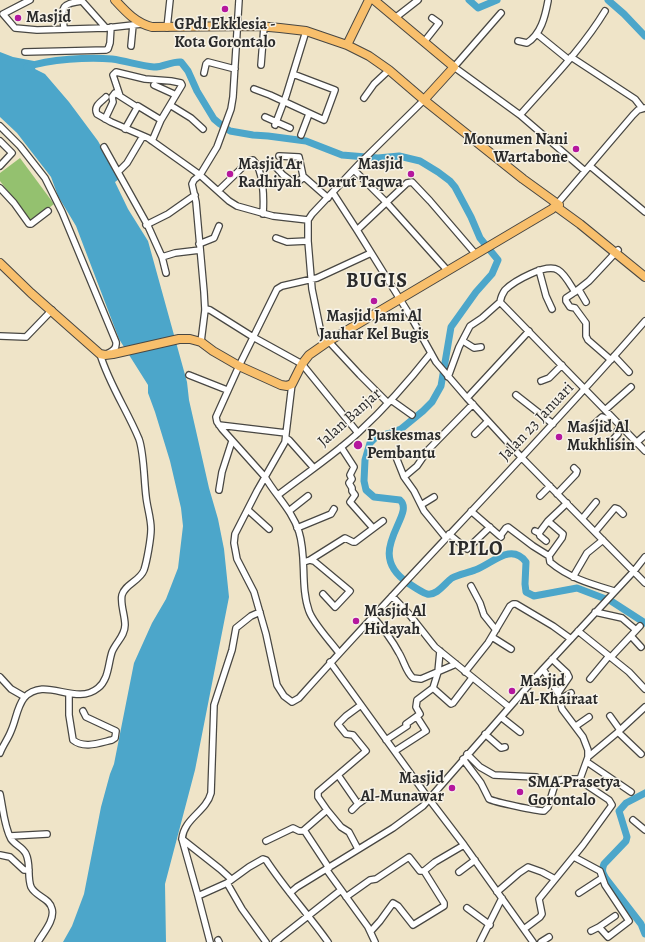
<!DOCTYPE html>
<html>
<head>
<meta charset="utf-8">
<style>
  body { margin:0 }
  canvas { display:block; background:#efe4c8 }
</style>
</head>
<body>
<canvas width="645" height="942"></canvas>
<script>
const ctx = document.querySelector('canvas').getContext('2d');
ctx.lineJoin = 'round';
function fill(path, color) {
  ctx.fillStyle = color;
  ctx.fill(path, 'evenodd');
}
function trace(path, color, width, dash) {
  ctx.strokeStyle = color;
  ctx.lineWidth = width;
  ctx.lineCap = dash ? 'butt' : 'round';
  ctx.setLineDash(dash || []);
  ctx.stroke(path);
}
function drawText(font, color, halo, rows, align = 'center') {
  ctx.font = font + ' Alegreya,serif';
  ctx.lineWidth = 3;
  ctx.setLineDash([]);
  ctx.textBaseline = 'middle';
  ctx.strokeStyle = halo;
  ctx.fillStyle = color;
  for (const [text, x, y, turn = 0] of rows) {
    ctx.save();
    ctx.translate(x, y);
    ctx.rotate((+turn || 0) * Math.PI / 180);
    ctx.textAlign = isNaN(turn) ? turn : align;
    if (halo) ctx.strokeText(text, 0, 0);
    ctx.fillText(text, 0, 0);
    ctx.restore();
  }
}
fill(new Path2D(`
  M20 158 54 204 31 222 0 181V173Z`), '#94c16f');
fill(new Path2D(`
  M0 52 13 57 34 61 36 66 35 69 45 74 69 102 98 141 119 179 115 182 128 209 148 241 187 382 189 400 209 488 218 519 224 549 229 597 195 770 165 884 166 942H63L72 926 84 894 101 807 110 774 114 764 134 663 152 623 166 599 178 568 183 526 181 508 170 461 155 412 148 393V385L119 339 76 226 58 196 51 177 17 133 0 117Z`), '#4ca6ca');
trace(new Path2D(`
  M469 0 478 8 497 0
  M608 0 624 14 645 36
  M27 67C49 59 89 57 112 59 127 61 140 66 154 67 164 67 172 61 181 62L188 71 197 91 214 119 220 124 230 131 253 135 268 136 306 141 342 155 378 158 399 156 420 161 438 172 450 181 455 187 471 217 480 238 498 260 492 274 476 292 451 327 441 386 432 402 423 411 401 429 391 433 376 437 370 443 365 460 364 481 366 490 374 497 400 500C417 515 362 552 408 583 414 587 421 592 427 594 437 596 445 583 452 578 459 574 468 573 475 570 492 564 511 542 526 562L525 584 526 592 534 596 577 588 611 601 645 623
  M645 793 626 803 619 811 627 837 626 841 604 864C601 871 603 874 607 880L641 924 645 934`), '#4ca6ca', 7);
const minor = new Path2D(`
  M30 0 3 14 15 28 37 30 106 28 142 24
  M81 0 106 28
  M501 13 454 67 520 115 585 171
  M395 18 418 0
  M64 28C62 8 59 4 82 1
  M167 28 170 0
  M537 34 569 60
  M518 41 527 43C541 34 545 17 548 1
  M424 42 439 23 432 18
  M131 46 133 25
  M25 52 106 50 108 49 110 43 111 27
  M571 57 635 99 642 108
  M261 65 264 27
  M204 73 206 64 208 62 235 69
  M254 89 270 95 324 120 335 90 293 74
  M120 96 113 75 116 72 145 79 171 81 181 83 182 85 176 95
  M106 97C101 102 93 106 97 114L111 122 148 138 200 175 229 201 237 206 273 216 308 220
  M364 98 374 84 389 70
  M170 105 191 118 203 129
  M520 115C549 82 582 49 605 11
  M265 117 290 128
  M105 119 113 102 112 97 115 93 137 107
  M275 125 286 96 306 31
  M0 126 20 146 45 178 62 212 116 342C117 349 112 351 107 354
  M125 129 138 106 161 120
  M301 135 309 114
  M0 141 12 153 0 166
  M152 141 161 120 176 95 154 85
  M104 147 148 226 162 257 166 273
  M279 156 299 157 303 176 328 198
  M258 166 270 163 273 164 283 175 295 184 304 177
  M590 166 645 212
  M354 170 387 203 447 270
  M118 172 127 163 143 136
  M0 188 14 203 29 224H31L48 211
  M218 191 249 161 253 160C264 170 264 199 263 214
  M333 193 357 230 411 317 436 362 467 398 522 458 645 583
  M557 204 633 115 638 110 645 108
  M146 225 168 214 195 195
  M357 230 407 183 412 182 430 201 473 251
  M276 238 287 242 308 241
  M199 244 214 238 219 226
  M618 250 589 281 575 292C571 286 565 274 558 270 546 263 514 281 505 290 502 294 501 297 500 302L645 451
  M371 253 317 278 282 286 277 289 239 366 216 417 217 422 222 429 265 477 257 491 235 534 234 543 237 559 254 592 266 634 277 685 284 696 292 702 299 698C412 571 533 450 645 321
  M162 257 175 253 200 250
  M539 270 546 296 552 309
  M579 290 586 302
  M575 292 566 298V301L570 307 575 308 586 323V336L588 340 611 360
  M205 310 206 309 210 310 253 337 302 364 358 433
  M0 336 26 337 52 310
  M463 341 474 348 481 347
  M201 342 205 310 204 292 196 202 192 184 194 180 200 175 217 147 231 109 233 97 239 0
  M614 356 629 372
  M189 375 227 390
  M448 377 459 347 470 326 482 318 500 302
  M541 381 549 378 562 365
  M292 384 285 442 265 477C276 496 292 510 299 532 307 557 300 586 309 611 313 623 331 642 339 653
  M516 395 553 424
  M467 398 529 331
  M391 400 412 415
  M388 403 360 375 321 333 312 289 308 241V220L312 214 362 161 424 100
  M605 410 631 387
  M219 425 286 433
  M590 428 602 417 607 419 611 416
  M475 434 488 421
  M286 438 289 440 313 467
  M636 443 645 435
  M608 445 618 434 617 431 621 427
  M341 447 354 467 350 475 352 479 349 483 352 488V491L355 495 350 502 373 528
  M396 457 404 477
  M219 490 222 472 232 441
  M557 494 576 474 577 471 574 468
  M278 495C305 474 334 455 359 432 385 408 409 381 431 353
  M540 496 550 486
  M421 505 434 497
  M248 510 269 529
  M289 511 308 496
  M471 511 501 537
  M582 519 596 502
  M548 521 563 534 562 538 549 556 550 562C569 578 591 584 614 591
  M297 528 331 514 334 509
  M535 531 539 533 548 521 567 503
  M595 532 615 508 618 509 623 514
  M539 533 540 536 546 541
  M449 534 467 549 490 527
  M500 536 506 528 508 527 533 546 549 556
  M446 538 424 511 414 491 404 477 417 466 428 450 473 404
  M310 560 345 538 353 542H355L383 521
  M304 562 310 560 314 561 350 591 335 607 323 594
  M573 577 587 553 603 540
  M471 586 480 603 484 615 496 630
  M392 596 409 614 435 647 509 707
  M595 612 622 618 636 630
  M373 617C383 628 392 640 399 653 404 661 406 672 413 678L421 679 456 664
  M578 631 629 672 645 689
  M631 636 641 647
  M492 637 511 649
  M611 657 640 626
  M552 659 567 673 569 677 558 693
  M330 662 429 799 464 845 533 942
  M543 669 558 693 562 709 583 737 588 750V757
  M465 672 488 643 510 606 513 604H516L553 626 571 639
  M0 677 11 689 25 697
  M590 679 609 656
  M433 688 451 704 453 703 472 678
  M69 694V715L73 740C84 749 99 743 112 740L115 738 116 731 86 717 83 711
  M560 699 571 693
  M610 716 620 730
  M501 717 520 732
  M576 726 589 717
  M618 732 641 754
  M485 734 501 748 505 747
  M386 740 407 726 406 724 420 714 416 707 417 700 433 688 438 672 440 651
  M395 751 426 731 417 717
  M0 753C3 745 8 739 11 731 16 720 17 707 24 698 45 675 75 707 98 688 109 679 108 664 112 652 116 642 125 636 125 625 125 615 120 604 122 595 125 584 140 581 144 570 147 561 151 538 151 529 151 518 147 507 146 496 144 480 144 453 139 439 127 410 109 384 100 354
  M467 754 480 767 494 775 536 777
  M463 759 481 783 489 799C494 802 537 811 544 811L548 807 556 781 566 779H580
  M587 762 631 792
  M338 775 358 804 352 810
  M0 794C3 808 4 826 11 839 15 845 23 847 26 854 31 864 27 877 31 887 36 897 50 898 52 909 55 920 43 933 38 942
  M358 804 365 799
  M327 810 341 827 349 832 358 849
  M633 820 645 830
  M10 836 47 834
  M182 839 220 869 231 879
  M266 841 293 828 299 831H304
  M0 855 10 857 24 870H29
  M574 857 600 871 605 885 629 921 608 937 599 927 615 916
  M329 868 304 830 327 810 318 797V792L366 751 353 735 346 734 338 724 346 716 361 705
  M326 869 368 927 375 942
  M459 872 475 860
  M227 883 242 909 266 942
  M497 892 519 873 528 867 542 872 555 879
  M290 893 297 887 393 828 423 806 543 669 634 571 645 557
  M579 893 602 878
  M198 896 182 839C184 818 206 812 211 793L214 705 232 650 236 628 251 616 260 612
  M346 897 370 880 376 879 409 857 420 871H424
  M467 908 490 925
  M524 929 540 917 542 914 539 899 583 845 612 805 609 800 582 782 580 779 588 757 618 732 645 707
  M371 931 380 921 393 903 398 906 413 925 444 906V903L424 871 435 862 464 845
  M591 931 599 927
  M218 940 219 942
  M210 942 198 896 227 883 249 867 263 859 266 860C285 889 308 914 328 942
  M275 942 341 890
  M480 942 502 898
  M541 942 549 937`);
const highway = new Path2D(`
  M115 0C126 12 136 23 152 27L258 26 280 28 306 31 347 45 369 56 389 70 424 100 523 179 559 205
  M374 0 454 67 424 100
  M347 45 369 0
  M559 205 558 208 580 224 645 277
  M0 263 31 293 100 354 105 355 113 354 179 339H190L201 342 213 351 239 366 281 385 287 386 292 384 302 364 309 355 329 341 552 209 557 204`);
trace(minor, '#484743', 8);
trace(highway, '#484743', 10);
trace(minor, '#fff', 5.5);
trace(highway, '#f8bf6c', 8);
for (const [x, y, r, color] of [
  [225,9,4,"#b5179e"],
  [18,18,4,"#b5179e"],
  [576,149,4,"#b5179e"],
  [230,174,4,"#b5179e"],
  [411,174,4,"#b5179e"],
  [374,301,4,"#b5179e"],
  [559,437,4,"#b5179e"],
  [358,445,5,"#b5179e"],
  [356,621,4,"#b5179e"],
  [512,691,4,"#b5179e"],
  [452,788,4,"#b5179e"],
  [520,792,4,"#b5179e"]
]) {
  const dot = new Path2D();
  dot.arc(x, y, r, 0, 2 * Math.PI);
  ctx.fillStyle = color;
  ctx.fill(dot);
  trace(dot, '#f7f3e8', 1.5);
}
drawText('bold 16px', '#2b2b2b', '#f7f3e8', [
  ["Masjid",26,18],
  ["GPdI Ekklesia -",225,25,"center"],
  ["Kota Gorontalo",225,43,"center"],
  ["Monumen Nani",568,140,"right"],
  ["Wartabone",568,158,"right"],
  ["Masjid Ar",238,165],
  ["Radhiyah",238,183],
  ["Masjid",403,165,"right"],
  ["Darut Taqwa",403,183,"right"],
  ["Masjid Jami Al",374,317,"center"],
  ["Jauhar Kel Bugis",374,335,"center"],
  ["Masjid Al",567,428],
  ["Mukhlisin",567,446],
  ["Puskesmas",367,436],
  ["Pembantu",367,454],
  ["Masjid Al",364,612],
  ["Hidayah",364,630],
  ["Masjid",520,682],
  ["Al-Khairaat",520,700],
  ["Masjid",444,779,"right"],
  ["Al-Munawar",444,797,"right"],
  ["SMA Prasetya",528,783],
  ["Gorontalo",528,801]
], 'left');
drawText('16px', '#2b2b2b', '#f7f3e8', [
  ["Jalan Banjar",350,418,-42],
  ["Jalan 23 Januari",537,422,-47]
]);
ctx.letterSpacing = '1px';
drawText('bold 20px', '#2b2b2b', '#f7f3e8', [
  ["BUGIS",377,282],
  ["IPILO",476,550]
]);
ctx.letterSpacing = '0px';
</script>
</body>
</html>
